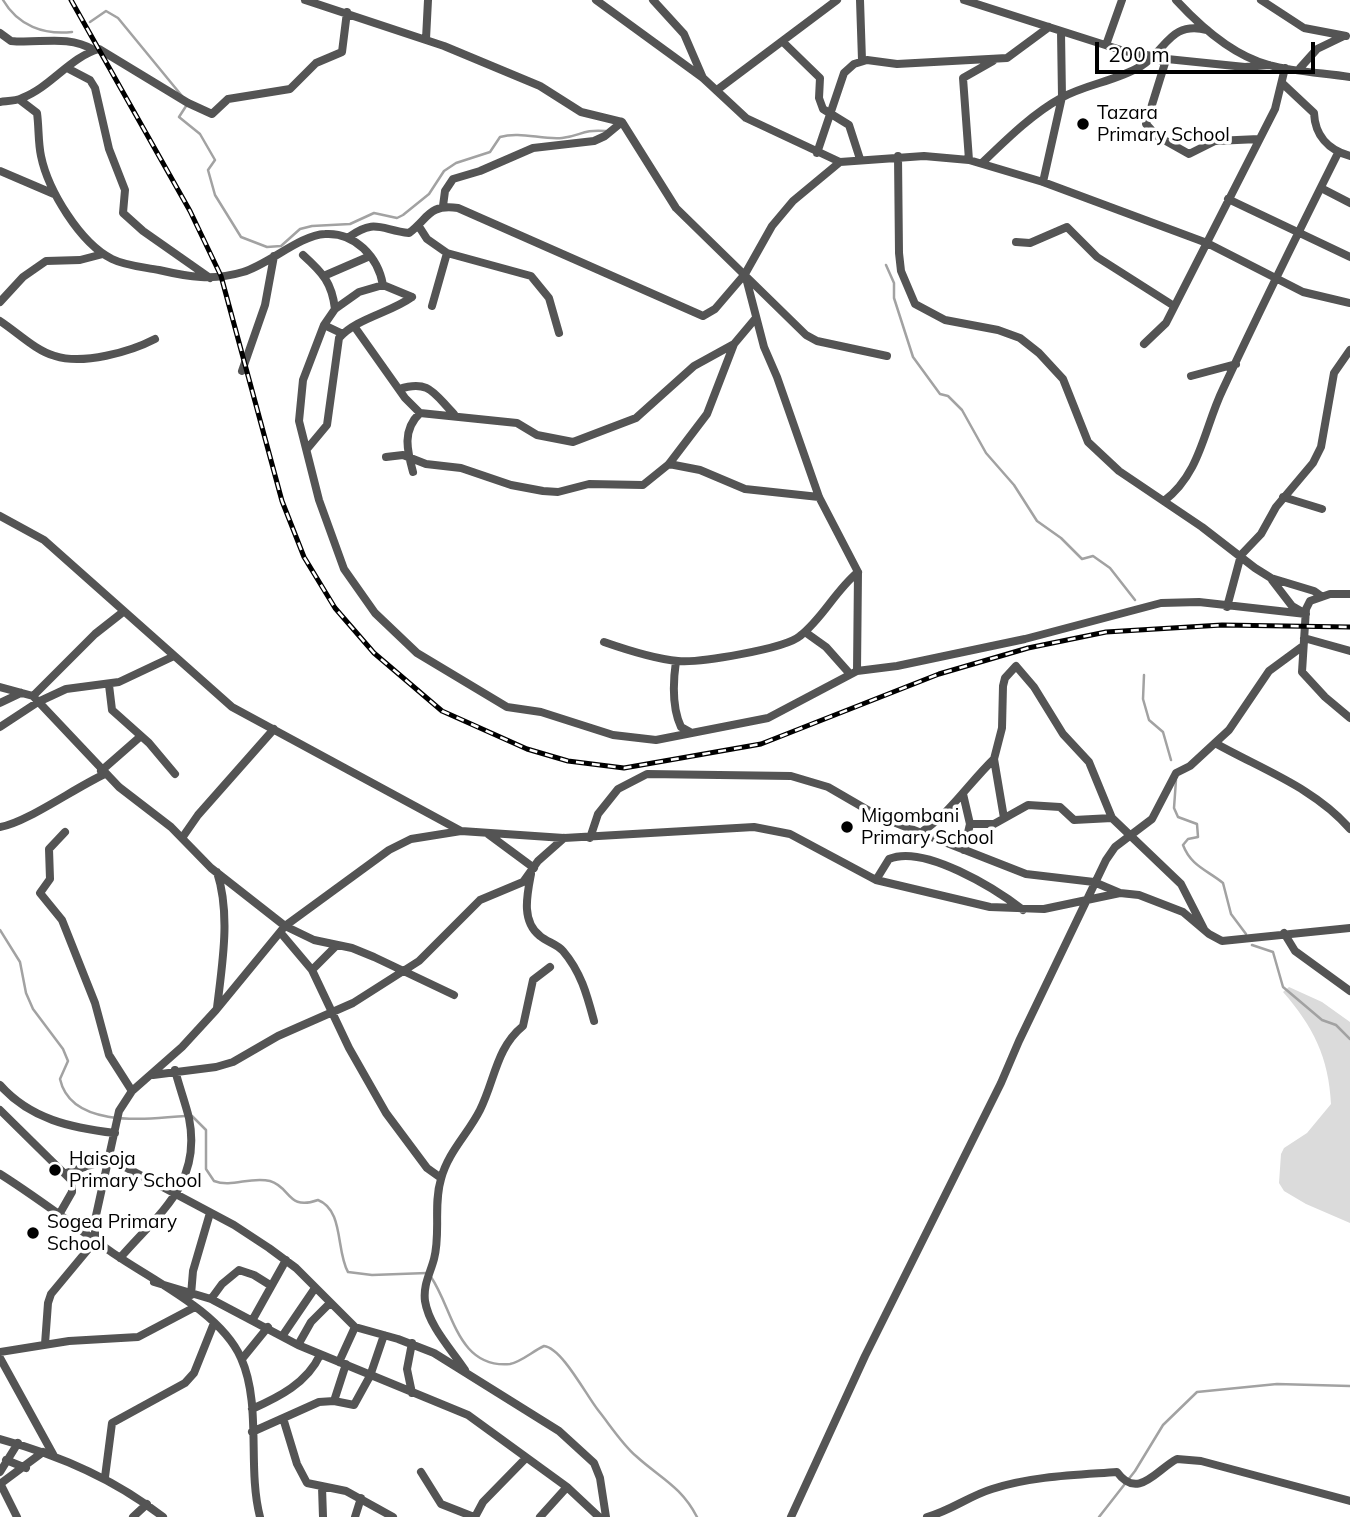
<!DOCTYPE html>
<html>
<head>
<meta charset="utf-8">
<style>
  body { margin:0 }
  #map { position:relative; width:1350px; height:1517px; overflow:hidden; background:#fff; font-family:Mulish,sans-serif }
  canvas { display:block }
  .scale { position:absolute; left:1095px; top:42px; width:220px; height:32px; box-sizing:border-box; border:4px solid #000; border-top:0; padding-left:9px; font-size:21px; line-height:24px; white-space:nowrap; color:#000; -webkit-text-stroke:5px #fff; paint-order:stroke }
</style>
</head>
<body>
<div id="map">
<canvas width="1350" height="1517"></canvas>
<div class="scale">200 m</div>
</div>
<script>
const ctx = document.querySelector('canvas').getContext('2d');
ctx.lineJoin = 'round';
function fill(path, color) {
  ctx.fillStyle = color;
  ctx.fill(path, 'evenodd');
}
function trace(path, color, width, dash) {
  ctx.strokeStyle = color;
  ctx.lineWidth = width;
  ctx.lineCap = dash ? 'butt' : 'round';
  ctx.setLineDash(dash || []);
  ctx.stroke(path);
}
function drawText(font, color, halo, rows, align = 'center') {
  ctx.font = font + ' Mulish,sans-serif';
  ctx.lineWidth = 7;
  ctx.setLineDash([]);
  ctx.textBaseline = 'middle';
  ctx.strokeStyle = halo;
  ctx.fillStyle = color;
  for (const [text, x, y, turn = 0] of rows) {
    ctx.save();
    ctx.translate(x, y);
    ctx.rotate((+turn || 0) * Math.PI / 180);
    ctx.textAlign = isNaN(turn) ? turn : align;
    if (halo) ctx.strokeText(text, 0, 0);
    ctx.fillText(text, 0, 0);
    ctx.restore();
  }
}
fill(new Path2D(`
  M1289 987 1322 1002 1350 1022V1223L1306 1204 1284 1191 1279 1183 1281 1154 1284 1148 1307 1133 1331 1104C1329 1058 1313 1026 1283 992Z`), '#dbdbdb');
trace(new Path2D(`
  M3 0C18 26 44 35 72 32
  M90 22 106 11 118 18 182 96
  M188 103 179 117 200 134 215 160 208 170 215 195 241 237 267 247 281 246 300 229 312 226 350 224 374 213 397 218 403 215 429 194 444 171 456 163 490 152 500 137C520 131 542 140 562 138 581 136 582 129 606 131
  M886 265 894 283V298L913 357 940 394 948 396 962 410 986 453 1014 485 1037 521 1061 538 1082 559 1093 556 1110 568 1135 600
  M1144 675 1143 699 1149 720 1163 732 1171 760
  M1176 780 1174 808 1178 817 1197 824 1198 837 1188 839 1183 845C1191 866 1207 870 1223 883L1231 914 1246 934
  M0 930 20 962 26 993 33 1009 63 1049 68 1061 60 1079C71 1129 148 1119 185 1116
  M1252 945 1273 952 1283 987 1322 1020 1336 1025 1350 1039
  M192 1116 206 1130V1169L214 1181C232 1188 250 1176 270 1181 291 1187 287 1211 318 1200 344 1210 336 1252 348 1272L372 1275 427 1273
  M431 1277C453 1309 457 1369 510 1364 521 1362 533 1351 544 1346 562 1348 586 1395 598 1410 610 1425 622 1444 636 1456 660 1478 681 1486 697 1517
  M1099 1517 1135 1471 1163 1425 1197 1392 1277 1384 1350 1386`), '#a2a2a2', 2.5);
trace(new Path2D(`
  M305 0 444 46 540 86 581 112 622 122 676 208 806 335 817 341 887 356
  M596 0 703 78 746 118 840 162
  M653 0 684 34 703 78
  M860 0 862 60
  M964 0 1124 51 1152 56 1165 63 1167 59 1245 67 1269 65
  M1176 0C1200 26 1234 56 1269 65 1295 72 1324 73 1350 77
  M1261 0 1304 28 1346 36
  M0 33 11 41C40 44 66 34 94 50
  M426 39 428 0
  M783 42 820 78 819 98 823 109 849 125 860 159
  M1106 45 1122 0
  M1165 63 1146 124 1157 136 1189 154 1215 141 1259 139
  M67 68 90 80 95 88 109 149 125 190 123 213 143 231 210 278
  M1300 68 1317 49 1344 36
  M1282 83 1314 113C1315 135 1328 150 1350 156
  M717 90 837 0
  M20 100 37 113C39 127 38 142 41 156 48 190 80 243 112 259 126 266 144 267 159 270 189 277 213 281 243 272 268 265 300 235 325 234 355 232 378 257 383 285L412 297
  M0 102C7 101 16 101 22 98 51 87 70 57 99 49L188 103 212 114 228 99 290 89 316 63 342 52 347 12
  M817 153 844 73 854 64 867 60 897 64 1007 58 1049 27
  M898 156 899 253 901 271 915 304 945 320 998 330 1020 338 1039 353 1063 379 1088 442 1119 471 1202 527 1255 568 1271 578 1314 591 1321 596
  M969 160 963 78 993 61
  M982 163C1006 140 1032 114 1061 98 1086 84 1117 81 1141 66 1167 50 1169 21 1207 30
  M0 171 54 194
  M1043 182 1062 97 1061 32
  M1321 188 1350 203
  M1228 199 1350 257
  M443 206 445 191 453 179 480 171 533 148 594 141 605 136 622 122
  M418 225 427 239 447 253 531 276 549 298 559 333
  M349 237C375 218 381 230 409 233 429 218 428 204 458 208L703 316 715 309 745 274
  M1016 242 1030 243 1067 227 1097 257 1174 306
  M303 255C323 273 332 283 335 309
  M326 275 370 256
  M383 285 359 292 335 309 324 325 303 380 299 421 319 500 344 569 375 613 417 653 507 707 541 712 613 735 656 740 768 718 857 671 897 666 1025 639 1161 603 1199 602 1306 614
  M0 302 23 277 46 261 80 260 103 254
  M432 306 447 253
  M0 321C17 332 36 351 55 356 83 365 130 352 155 339
  M324 325 343 334
  M354 326 405 398 420 413
  M1144 344 1166 323 1275 109 1285 68
  M242 371 265 305 274 256
  M1191 376 1236 364
  M399 389C430 379 434 394 454 414
  M307 449 327 425 339 338C357 318 390 313 412 297
  M386 457 403 455 426 464 461 468 511 485 543 491 558 492 589 484 643 485 669 464 707 414 734 344 755 319
  M669 464 700 470 745 489 819 497
  M413 472C407 450 402 430 420 413L517 423 537 435 573 442 636 418 694 366 734 344
  M1283 497 1322 509
  M1164 501C1201 473 1204 428 1223 389 1260 310 1299 231 1338 153
  M0 516 44 540 232 707 461 831
  M1272 580 1292 606 1304 613
  M1350 594H1330L1310 601 1306 609 1302 672 1325 697 1350 718
  M1227 607 1241 555 1261 534 1276 507 1313 463 1321 447 1334 373 1350 350
  M805 632 826 647 850 674
  M1304 638 1350 651
  M604 642C627 650 654 659 678 661 698 663 785 649 800 636 823 618 835 591 858 572
  M676 661C673 682 672 708 681 727L690 732
  M857 671 858 572 819 497 777 377 764 347 745 274 772 226 793 201 840 162 924 156 969 160 1043 182 1207 243 1303 292 1350 303
  M109 685 112 710 149 743 175 774
  M0 687 33 696 119 787 171 827 211 868 285 926 314 940 352 948 374 957 454 995
  M33 696 95 634 123 612
  M0 703 21 693
  M0 727 38 702 66 689 119 682 172 657
  M1215 743C1261 769 1315 788 1350 829
  M101 771 141 736
  M963 794 970 824 964 850
  M1004 818 994 759 1002 728 1003 686 1005 678 1016 666 1034 687 1063 734 1089 762 1112 818 1181 884 1204 929
  M970 824H994L1028 805 1060 807 1074 820 1112 818
  M0 827C26 823 76 787 105 774
  M923 831C952 811 969 783 994 759
  M65 832 49 849 50 879 40 893 62 920 95 1003 109 1055 132 1091
  M488 834 534 868
  M182 838 198 815 274 729
  M590 838 598 814 618 789 647 774 791 776 828 787 878 816 1026 874 1094 882 1120 893
  M531 874C527 895 521 921 540 936 547 942 557 944 563 951 581 972 587 995 594 1021
  M876 880 889 859C924 844 996 889 1023 910
  M280 932 312 970 349 1048 386 1113 427 1168 441 1178
  M1284 933 1295 951 1350 991
  M312 970 336 946
  M217 1008C222 965 231 915 217 872
  M153 1075 216 1067 233 1062 278 1036 353 1003 419 961 480 900 523 882 538 861 564 838
  M0 1085C30 1119 71 1128 115 1133
  M0 1110 72 1181V1192L60 1213
  M66 1173 110 1159 234 1225 269 1248 296 1268 355 1327 398 1339 434 1353 559 1431 594 1463 600 1478 606 1517
  M0 1174C38 1198 73 1225 110 1251 151 1280 220 1311 241 1358 262 1405 247 1467 260 1517
  M120 1258C159 1213 202 1184 189 1118 185 1102 179 1086 175 1070
  M154 1282 211 1299 298 1345 468 1415 567 1487 599 1517
  M191 1295 193 1271 210 1213
  M211 1299 222 1284 239 1270 254 1275 270 1285
  M253 1319 286 1260
  M283 1335 315 1288
  M412 1343 407 1369 412 1393
  M45 1344 48 1303 51 1294 95 1241V1220L119 1111 132 1091 182 1047 216 1010 285 926 389 850 411 839 461 831 564 838 754 827 790 834 876 880 990 907 1044 909 1120 893 1139 895 1183 912 1209 934 1222 941 1350 928
  M298 1345 311 1322 330 1303
  M0 1352 69 1341 138 1337 195 1307
  M0 1358 54 1456
  M242 1359 268 1327
  M339 1362 355 1327
  M465 1370C451 1349 429 1326 425 1301 423 1285 430 1274 434 1259 441 1233 433 1205 441 1179 448 1152 468 1134 480 1110 495 1080 496 1048 523 1026L533 980 550 967
  M334 1401 346 1364
  M252 1409C279 1397 307 1383 320 1355
  M283 1418 297 1464 307 1483 346 1491 393 1517
  M252 1432 319 1402 334 1401 354 1405 370 1376 384 1335
  M0 1439C59 1455 115 1479 163 1517
  M6 1460 26 1468
  M0 1472 18 1443
  M421 1472 441 1504 474 1517
  M105 1477 112 1423 185 1383 194 1373 214 1323
  M0 1483 17 1517
  M0 1484 43 1452
  M322 1487 323 1517
  M133 1517 147 1504
  M355 1517 361 1498
  M475 1517 483 1502 526 1458
  M540 1517 567 1487
  M791 1517 865 1356 1001 1083 1019 1041 1106 860 1115 847 1152 819 1176 773 1190 766 1229 730 1269 671 1303 646
  M927 1517C950 1511 969 1496 992 1489 1032 1476 1076 1475 1117 1472 1138 1501 1157 1469 1177 1459L1201 1461 1350 1501`), '#545454', 8);
const rail = new Path2D(`
  M71 0 190 211 221 276 282 501 304 557 335 608 374 653 442 711 527 749 568 761 624 768 761 744 939 674 1028 648 1106 632 1222 625 1350 627`);
trace(rail, '#000', 5);
trace(rail, '#fff', 2.5, [8]);
for (const [x, y, r, color] of [
  [1083,124,7,"#000"],
  [847,827,7,"#000"],
  [55,1170,7,"#000"],
  [33,1233,7,"#000"]
]) {
  const dot = new Path2D();
  dot.arc(x, y, r, 0, 2 * Math.PI);
  ctx.fillStyle = color;
  ctx.fill(dot);
  trace(dot, '#fff', 2.5);
}
drawText('19px', '#000', '#fff', [
  ["Tazara",1097,113],
  ["Primary School",1097,135],
  ["Migombani",861,816],
  ["Primary School",861,838],
  ["Haisoja",69,1159],
  ["Primary School",69,1181],
  ["Sogea Primary",47,1222],
  ["School",47,1244]
], 'left');
</script>
</body>
</html>
